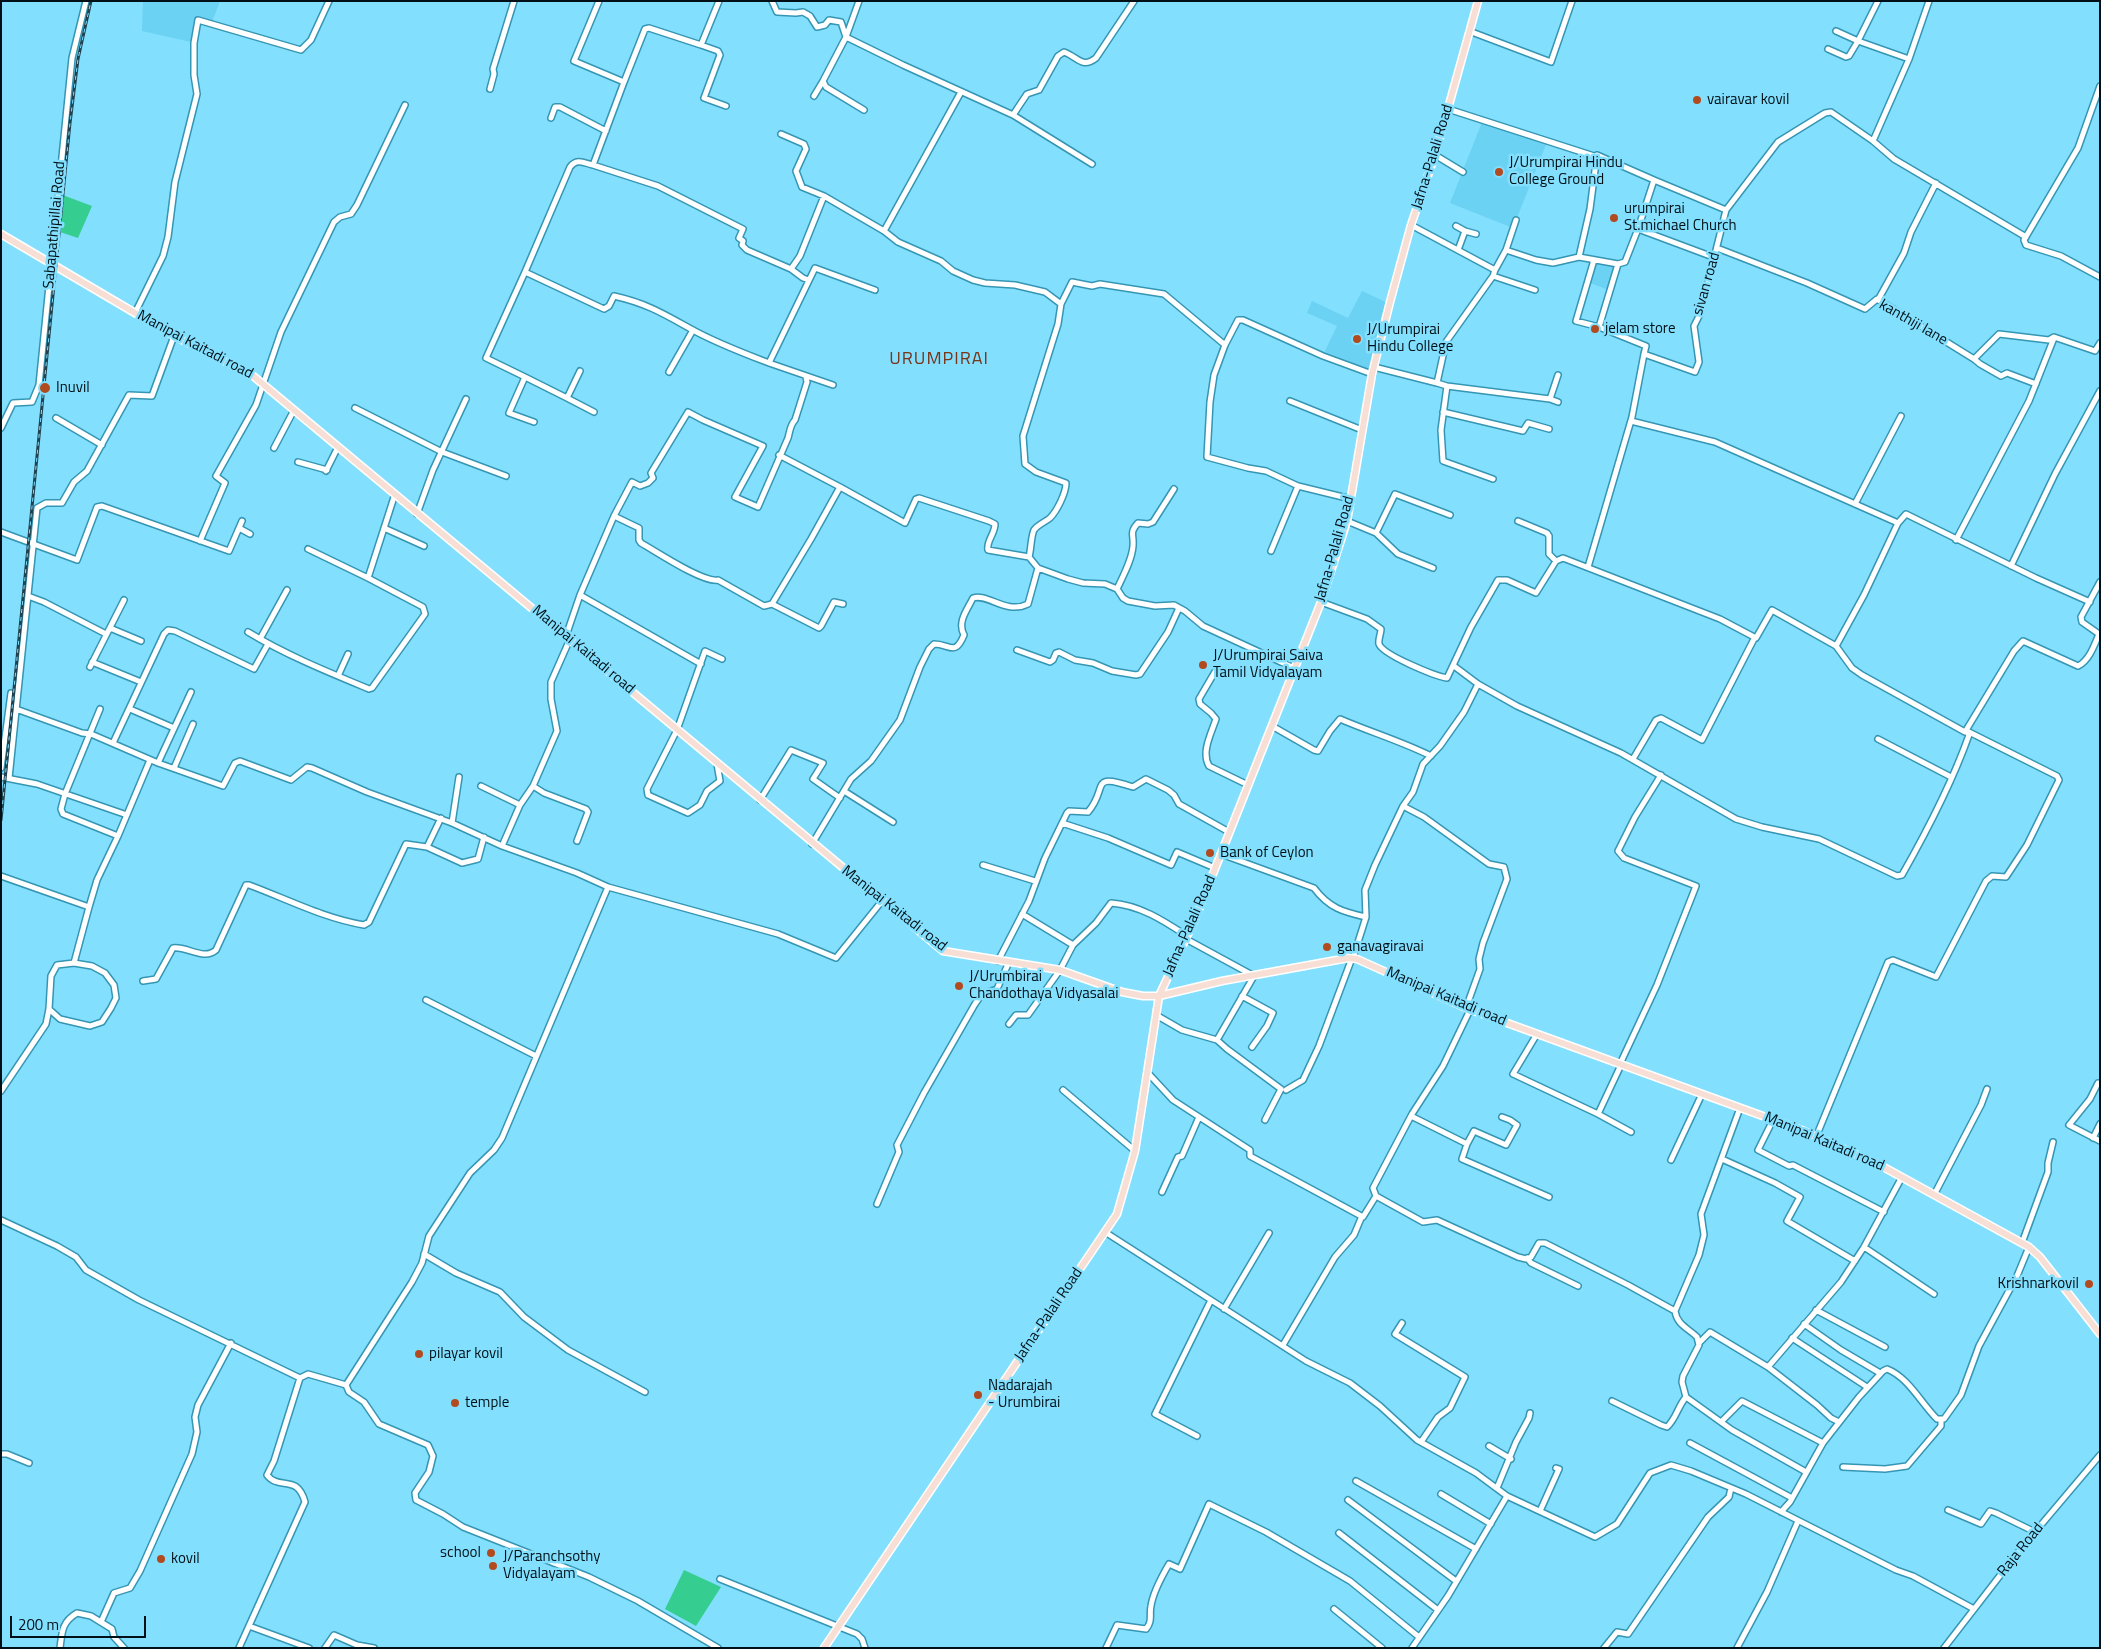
<!DOCTYPE html>
<html>
<head>
<meta charset="utf-8">
<style>
  body { margin:0 }
  #map { position:relative; width:2101px; height:1649px; overflow:hidden; background:#83dffe; font-family:"Titillium Web",sans-serif }
  canvas { display:block }
  .frame { position:absolute; inset:0; border:2px solid #001016; pointer-events:none }
  .scale { position:absolute; left:10px; top:1616px; width:136px; height:22px; box-sizing:border-box; border:2px solid #001016; border-top:0; padding-left:6px; font-size:15px; line-height:18px; white-space:nowrap; color:#001016; -webkit-text-stroke:4px #83dffe; paint-order:stroke }
</style>
</head>
<body>
<div id="map">
<canvas width="2101" height="1649"></canvas>
<div class="frame"></div>
<div class="scale">200 m</div>
</div>
<script>
const ctx = document.querySelector('canvas').getContext('2d');
ctx.lineJoin = 'round';
function fill(path, color) {
  ctx.fillStyle = color;
  ctx.fill(path, 'evenodd');
}
function trace(path, color, width, dash) {
  ctx.strokeStyle = color;
  ctx.lineWidth = width;
  ctx.lineCap = dash ? 'butt' : 'round';
  ctx.setLineDash(dash || []);
  ctx.stroke(path);
}
function drawText(font, color, halo, rows, align = 'center') {
  ctx.font = font + ' "Titillium Web",sans-serif';
  ctx.lineWidth = 5;
  ctx.setLineDash([]);
  ctx.textBaseline = 'middle';
  ctx.strokeStyle = halo;
  ctx.fillStyle = color;
  for (const [text, x, y, turn = 0] of rows) {
    ctx.save();
    ctx.translate(x, y);
    ctx.rotate((+turn || 0) * Math.PI / 180);
    ctx.textAlign = isNaN(turn) ? turn : align;
    if (halo) ctx.strokeText(text, 0, 0);
    ctx.fillText(text, 0, 0);
    ctx.restore();
  }
}
fill(new Path2D(`
  M143 1H220L212 22 197 18 191 42 142 31Z
  M1484 117 1547 142 1513 228 1450 203Z
  M1594 260 1618 264 1611 291 1588 282Z
  M1362 291 1392 305 1376 377 1324 353 1337 326 1307 313 1312 301 1348 318Z`), '#6bd2f3');
fill(new Path2D(`
  M60 194 92 206 78 238 57 231Z
  M684 1570 721 1587 696 1626 665 1609Z`), '#36cd91');
const minor = new Path2D(`
  M719 1 701 45 718 51 720 55 704 98 726 106
  M772 1 777 12 796 13 803 12 810 16 817 27 825 25 829 20 841 22 846 37 903 65 1013 115 1092 164
  M859 1 846 37 823 81 826 87 864 110
  M1878 1 1858 41 1909 59
  M1469 31 1551 62 1572 1
  M1828 49 1846 57 1849 56 1858 41 1836 31
  M624 82 645 29 649 28 701 45
  M2100 86 2078 148 2024 240 2026 245 2061 256 2100 277
  M490 89 494 74 493 69 514 1
  M961 92 884 231 898 242 941 261 953 271 973 280 985 283 1015 285 1045 292 1061 304
  M814 96 823 81
  M1448 109 1597 157
  M1013 115 1027 94 1039 90 1058 56 1064 52C1078 57 1082 69 1096 58L1134 1
  M551 118 555 107H560L606 131
  M781 134 804 144 806 149 796 171 802 187 824 196
  M1873 141 1894 159 2026 237
  M1435 155 1463 172
  M593 165 658 186 743 229 739 238 743 241 742 245 747 250 791 269 800 256 824 196 884 231
  M1654 180 1726 210
  M1456 226 1465 231
  M1717 248 1807 283 1865 309 1877 299 1974 359 1999 334 2049 340 2054 337 2095 351 2100 343
  M1458 250 1465 231 1476 234
  M1506 250 1516 220
  M1579 257 1590 209 1597 155 1654 180 1638 229
  M1594 260 1576 321 1599 327
  M1618 264 1599 327 1646 346 1644 354
  M791 269 803 278 809 280
  M1495 270 1506 250 1536 260 1553 263 1579 257 1618 264 1625 262 1638 229 1713 257
  M525 272 604 309 609 306 614 296C646 303 664 314 691 329 716 343 743 353 769 363L815 268 875 290
  M1493 276 1535 290
  M1878 300 1904 253 1911 232 1936 183
  M135 313 163 256 168 237 175 182 197 94 194 75V43L198 20 301 50 311 40 329 1
  M1225 345 1214 375 1210 402 1207 457 1248 468 1266 471 1298 486 1351 499
  M1974 359 1980 364 2001 376 2007 373 2036 384
  M769 363 833 385
  M1374 367 1437 383 1446 342 1493 276 1495 270 1411 225
  M669 372 693 330
  M525 377 567 398 580 371
  M1437 383 1447 386 1550 399 1558 375
  M1447 386 1441 430 1443 461 1493 479
  M567 398 594 412
  M1550 399 1558 402
  M1290 401 1362 430
  M355 408 442 452 506 476
  M1443 412 1523 431 1528 423 1549 429
  M56 418 102 445
  M1631 421 1715 442 1898 523 1906 514 2036 578 2090 602
  M534 422 509 413 525 377 486 358 525 272 570 167C577 158 584 163 593 165L624 82 574 61 599 1
  M1 428 13 403 32 402 39 385 72 58 86 1
  M274 448 294 410
  M298 462 327 470
  M326 471 338 447
  M840 487 905 523 916 499 919 498 989 521 995 524C995 534 986 541 988 550L1029 557
  M1855 504 1901 416
  M417 514 433 470 466 399
  M614 516 639 528V540L641 543C657 552 703 583 718 580L764 606 772 604 811 539 840 487 779 455
  M1347 521 1376 533 1398 554 1433 568
  M1518 521 1547 533 1549 536V554L1556 561
  M239 528 250 534
  M384 528 424 546
  M1 532 77 560 97 507 102 506 229 551 242 521
  M1376 533 1395 494 1450 515
  M1956 540 2029 401 2054 338
  M200 541 225 483 216 476 256 405 281 332 334 222 340 217 351 214 357 205 405 105
  M308 549 368 578
  M1271 551 1298 486
  M2011 566 2055 474 2100 391
  M1588 567 1632 417 1644 354 1695 372 1699 362 1694 326 1700 314 1726 210 1778 142 1825 113 1831 112 1873 141 1909 59 1929 1
  M1117 589C1123 576 1132 560 1133 546 1134 534 1129 533 1138 523L1148 524 1153 522 1174 489
  M580 595 614 516 632 482 640 486 648 483 653 478 651 473 688 412 703 420 763 446 735 497 758 507C768 484 778 461 788 438 790 431 790 425 795 420L807 382 806 377
  M28 596 44 602 106 634
  M1321 602 1367 619 1381 629C1381 634 1378 639 1379 644 1383 655 1435 676 1447 678L1471 627 1498 580H1507L1536 593 1556 561 1563 558 1720 619 1756 638 1772 610 1836 646 1852 668 1862 675 1965 732 2014 651 2023 641 2078 666C2089 661 2095 644 2099 634L2082 622 2081 617 2100 582
  M772 604 819 628 821 626 834 602 843 604
  M110 628 141 641
  M248 632C286 655 328 672 369 689L372 688 425 614 423 607 368 578 395 494
  M566 636 580 595 701 664
  M260 639 287 590
  M1836 646 1864 595 1898 523
  M1017 650 1050 662 1053 660 1056 653 1059 652 1075 660 1093 663 1112 671 1136 675 1140 674 1168 632 1179 608
  M92 662 141 682
  M1454 666 1478 684 1517 706 1621 753 1736 819 1762 827 1819 839 1897 876 1902 875C1927 831 1952 783 1969 735L1966 731
  M90 667 124 600
  M1294 668 1203 626 1185 611 1174 605 1155 606 1128 601 1123 598 1117 589 1105 584 1083 583 1068 579 1038 568 1029 557C1031 550 1031 536 1034 530 1037 525 1045 522 1050 518 1057 511 1066 493 1066 483L1036 472 1025 464 1023 436 1058 324 1061 304 1072 282 1092 286 1100 284 1164 294 1225 345 1238 320H1243L1323 356 1372 374
  M1216 670 1199 699 1200 704 1211 713 1216 719C1211 734 1201 752 1209 766L1248 785
  M338 676 348 654
  M16 709 82 733 91 734 158 763 223 786 235 763 240 761 291 780 307 767 312 768 367 792 452 823 502 846 577 873 608 887
  M130 709 174 728
  M1272 726 1314 750 1318 751 1330 731 1340 719C1370 732 1401 741 1431 756
  M1878 739 1951 777
  M113 743 164 634 168 630 175 631 254 669 268 644
  M1633 759 1656 720 1661 718 1702 740 1755 637
  M158 763 191 692
  M717 764 720 781 707 791 700 805 688 813 648 795 647 789 677 730 705 651 722 659
  M1 768 11 693
  M174 768 193 724
  M1 777 37 784 127 815
  M9 778 37 508 46 503H62L74 482 87 471 129 395 152 396 174 336
  M481 786 520 805
  M533 786 544 793 586 809 588 812 577 841
  M844 791 893 822
  M760 800 791 750 823 763 813 779 840 798
  M1403 806 1424 817 1489 864 1504 867 1507 879 1483 943 1479 959 1480 969 1466 1008
  M452 823 459 777
  M1062 823 1108 838 1171 865 1177 852 1215 868
  M118 836 150 760
  M812 844 851 779 871 761 900 720 920 667 929 649 934 644C950 644 955 657 964 635 957 622 967 610 973 598 988 593 1006 615 1028 604L1038 568
  M502 846 520 805 533 786 557 731 551 699V682L570 639
  M427 847 441 818
  M1221 854 1314 888C1329 908 1343 912 1366 917
  M983 865 1035 881
  M1 876 89 907 74 963 57 965 51 976 49 1009 46 1024 1 1091
  M89 907 97 880 118 836 63 814 61 809 65 794 100 709
  M1022 914 1073 945
  M1186 939 1254 976 1217 1040
  M1353 958 1366 917 1365 890 1375 865 1403 806 1413 792 1423 764 1440 746 1464 712 1478 684
  M998 961 1029 901 1045 858 1067 813 1069 811 1088 812C1109 788 1088 772 1133 787L1146 779 1168 790 1174 795 1179 804 1229 832
  M143 981 156 979 173 948C187 946 204 961 216 950L246 885H249C287 899 323 918 364 925L369 922 406 844 427 847 462 863 478 859 484 837
  M1242 996 1273 1013 1267 1026 1252 1047
  M426 1000 536 1056
  M49 1009 60 1019 90 1026 102 1022 111 1008 116 998 114 985 105 973 92 966 74 963
  M1156 1015 1182 1030 1217 1040 1227 1049 1281 1089 1265 1120
  M1009 1024 1016 1015H1028L1060 970 1073 945 1096 923 1111 903C1140 905 1164 921 1187 936
  M1537 1034 1513 1074 1598 1114
  M1620 1064 1657 985 1696 886 1624 858 1618 851 1635 817 1661 775
  M1621 1065 1598 1114 1631 1132
  M1147 1072 1173 1100 1250 1150V1156L1363 1217 1376 1196 1373 1188 1412 1114 1443 1066 1470 1010
  M2100 1083H2098L2090 1099 2069 1125 2100 1141
  M1063 1090 1135 1151
  M1286 1090 1303 1080 1319 1046 1352 958
  M1411 1116 1467 1144 1462 1159 1549 1197
  M1773 1120 1758 1150 1760 1151 1789 1166 1793 1165 1884 1212
  M1816 1137 1888 962 1893 960 1936 977 1986 881 1992 876 2006 877 2027 845 2059 780 2057 776 1967 731
  M2093 1138 2100 1124
  M1467 1144 1474 1131 1506 1145 1517 1125 1510 1120 1502 1117
  M1722 1159 1775 1183 1800 1197 1787 1221 1855 1261
  M1671 1160 1702 1094
  M1162 1192 1178 1157 1182 1156 1199 1117
  M1934 1195 1981 1105 1987 1089
  M1376 1196 1423 1222 1437 1220 1518 1257 1526 1259 1531 1257 1539 1243H1545L1628 1285 1675 1311 1699 1255 1704 1235 1701 1214 1740 1108
  M877 1204 899 1152 897 1145 924 1093 975 1004 982 994 997 989 1009 962
  M1 1220 57 1246 76 1257 86 1270 139 1300 300 1378 308 1374 346 1385 349 1392 364 1402 379 1424 428 1445 433 1456 429 1472 415 1493 416 1500 443 1514 463 1527 589 1577 638 1601 718 1648
  M1105 1232 1306 1361 1350 1383 1380 1406 1417 1440 1476 1473 1507 1496 1595 1537 1617 1524 1650 1473 1671 1465 1691 1471 1746 1494 1896 1570 1913 1576 1974 1609
  M2022 1243 2048 1172V1163L2053 1142
  M1864 1247 1934 1294
  M424 1254 456 1273 500 1292 524 1317 568 1350 645 1392
  M1527 1258 1531 1263 1578 1286
  M1224 1309 1269 1233
  M1816 1310 1885 1347
  M1402 1323 1395 1334 1465 1377 1450 1408 1438 1417 1421 1442
  M1804 1324 1841 1350 1880 1373
  M1792 1338 1867 1387
  M1699 1343 1710 1332 1768 1367 1817 1405 1831 1418 1839 1422
  M1283 1345 1335 1257 1354 1235 1362 1216
  M1768 1367 1841 1282 1864 1247 1902 1177
  M346 1385 412 1282 422 1263 429 1236 470 1173 494 1150 502 1138 608 887 778 934 836 958 882 901
  M1686 1397 1732 1430 1806 1472
  M1612 1401 1661 1425 1667 1427C1676 1419 1678 1406 1686 1397L1682 1382 1683 1376 1699 1345 1697 1337C1688 1328 1677 1325 1675 1311
  M1721 1422 1742 1401 1823 1443
  M1197 1436 1155 1414 1211 1300
  M1690 1443 1792 1498
  M1489 1446 1511 1459
  M1 1454H7L29 1463
  M1843 1467 1885 1469 1907 1466 1941 1426V1419
  M1356 1481 1476 1549
  M1497 1488 1516 1442 1529 1418 1530 1413
  M1441 1494 1491 1524
  M1348 1500 1456 1581
  M1948 1510 1981 1524 1990 1511 1996 1513 2035 1532
  M1540 1511 1559 1469 1556 1468
  M1781 1512 1790 1502 1823 1443 1859 1397 1883 1371 1887 1369C1908 1377 1921 1403 1937 1419H1944L1961 1395 1979 1346 2017 1276 2029 1247
  M1339 1533 1438 1610
  M720 1579 857 1634 862 1639 865 1648
  M1334 1609 1382 1648
  M101 1622 114 1593 130 1588 140 1571 192 1454 197 1432 195 1417 198 1405 231 1343
  M249 1626 309 1648
  M60 1648C62 1631 62 1622 77 1613L91 1616 112 1629 114 1637 124 1648
  M239 1648 305 1502C297 1473 279 1491 267 1475L274 1461 300 1378
  M325 1648 334 1635 357 1645 374 1648
  M1106 1648 1117 1625 1146 1629C1153 1621 1149 1615 1151 1606 1153 1592 1162 1576 1169 1564L1180 1569 1209 1504 1266 1532 1350 1581 1419 1637
  M1412 1648 1448 1596 1507 1496
  M1604 1648 1617 1632 1628 1634 1708 1517 1729 1497 1731 1488
  M1737 1648 1767 1592 1798 1521
  M1944 1648 2019 1551 2100 1455`);
const major = new Path2D(`
  M1 234 174 336 252 375 943 951 1060 970 1122 992 1143 996H1159L1222 981 1348 958 1357 959 1466 1008 1804 1131 1878 1164 2029 1247 2040 1257 2100 1334
  M824 1648 1117 1214 1135 1151 1159 996 1195 919 1321 602 1347 521 1372 374 1390 302 1411 225 1435 155 1478 1`);
trace(minor, '#3596b3', 8);
trace(major, '#fff', 9);
trace(minor, '#fff', 5);
trace(major, '#f8dfd6', 6);
const rail = new Path2D(`
  M1 820 70 123 78 59 91 1`);
trace(rail, '#20424f', 3);
trace(rail, '#83dffe', 1, [4]);
for (const [x, y, r, color] of [
  [1697,100,5,"#b14b1f"],
  [1499,172,5,"#b14b1f"],
  [1614,218,5,"#b14b1f"],
  [1595,329,5,"#b14b1f"],
  [1357,339,5,"#b14b1f"],
  [45,388,6,"#b14b1f"],
  [1203,665,5,"#b14b1f"],
  [1210,853,5,"#b14b1f"],
  [1327,947,5,"#b14b1f"],
  [959,986,5,"#b14b1f"],
  [2089,1284,5,"#b14b1f"],
  [419,1354,5,"#b14b1f"],
  [978,1395,5,"#b14b1f"],
  [455,1403,5,"#b14b1f"],
  [491,1553,5,"#b14b1f"],
  [161,1559,5,"#b14b1f"],
  [493,1566,5,"#b14b1f"]
]) {
  const dot = new Path2D();
  dot.arc(x, y, r, 0, 2 * Math.PI);
  ctx.fillStyle = color;
  ctx.fill(dot);
  trace(dot, '#83dffe', 2);
}
drawText('15px', '#001016', '#83dffe', [
  ["vairavar kovil",1707,100],
  ["J/Urumpirai Hindu",1509,163],
  ["College Ground",1509,180],
  ["urumpirai",1624,209],
  ["St.michael Church",1624,226],
  ["jelam store",1605,329],
  ["J/Urumpirai",1367,330],
  ["Hindu College",1367,347],
  ["Inuvil",56,388],
  ["J/Urumpirai Saiva",1213,656],
  ["Tamil Vidyalayam",1213,673],
  ["Bank of Ceylon",1220,853],
  ["ganavagiravai",1337,947],
  ["J/Urumbirai",969,977],
  ["Chandothaya Vidyasalai",969,994],
  ["Krishnarkovil",2079,1284,"right"],
  ["pilayar kovil",429,1354],
  ["Nadarajah",988,1386],
  ["- Urumbirai",988,1403],
  ["temple",465,1403],
  ["school",481,1553,"right"],
  ["J/Paranchsothy",503,1557],
  ["Vidyalayam",503,1574],
  ["kovil",171,1559]
], 'left');
drawText('15px', '#001016', '#83dffe', [
  ["Jafna-Palali Road",1433,157,-73],
  ["Sabapathipillai Road",55,225,-85],
  ["sivan road",1707,284,-74],
  ["kanthiji lane",1913,323,30],
  ["Manipai Kaitadi road",195,345,28],
  ["Jafna-Palali Road",1335,549,-74],
  ["Manipai Kaitadi road",583,650,40],
  ["Manipai Kaitadi road",894,909,38],
  ["Jafna-Palali Road",1190,926,-66],
  ["Manipai Kaitadi road",1446,997,23],
  ["Manipai Kaitadi road",1824,1142,23],
  ["Jafna-Palali Road",1049,1315,-56],
  ["Raja Road",2021,1550,-51]
]);
ctx.letterSpacing = '1px';
drawText('18px', '#77351a', '#83dffe', [
  ["URUMPIRAI",939,360]
]);
ctx.letterSpacing = '0px';
</script>
</body>
</html>
